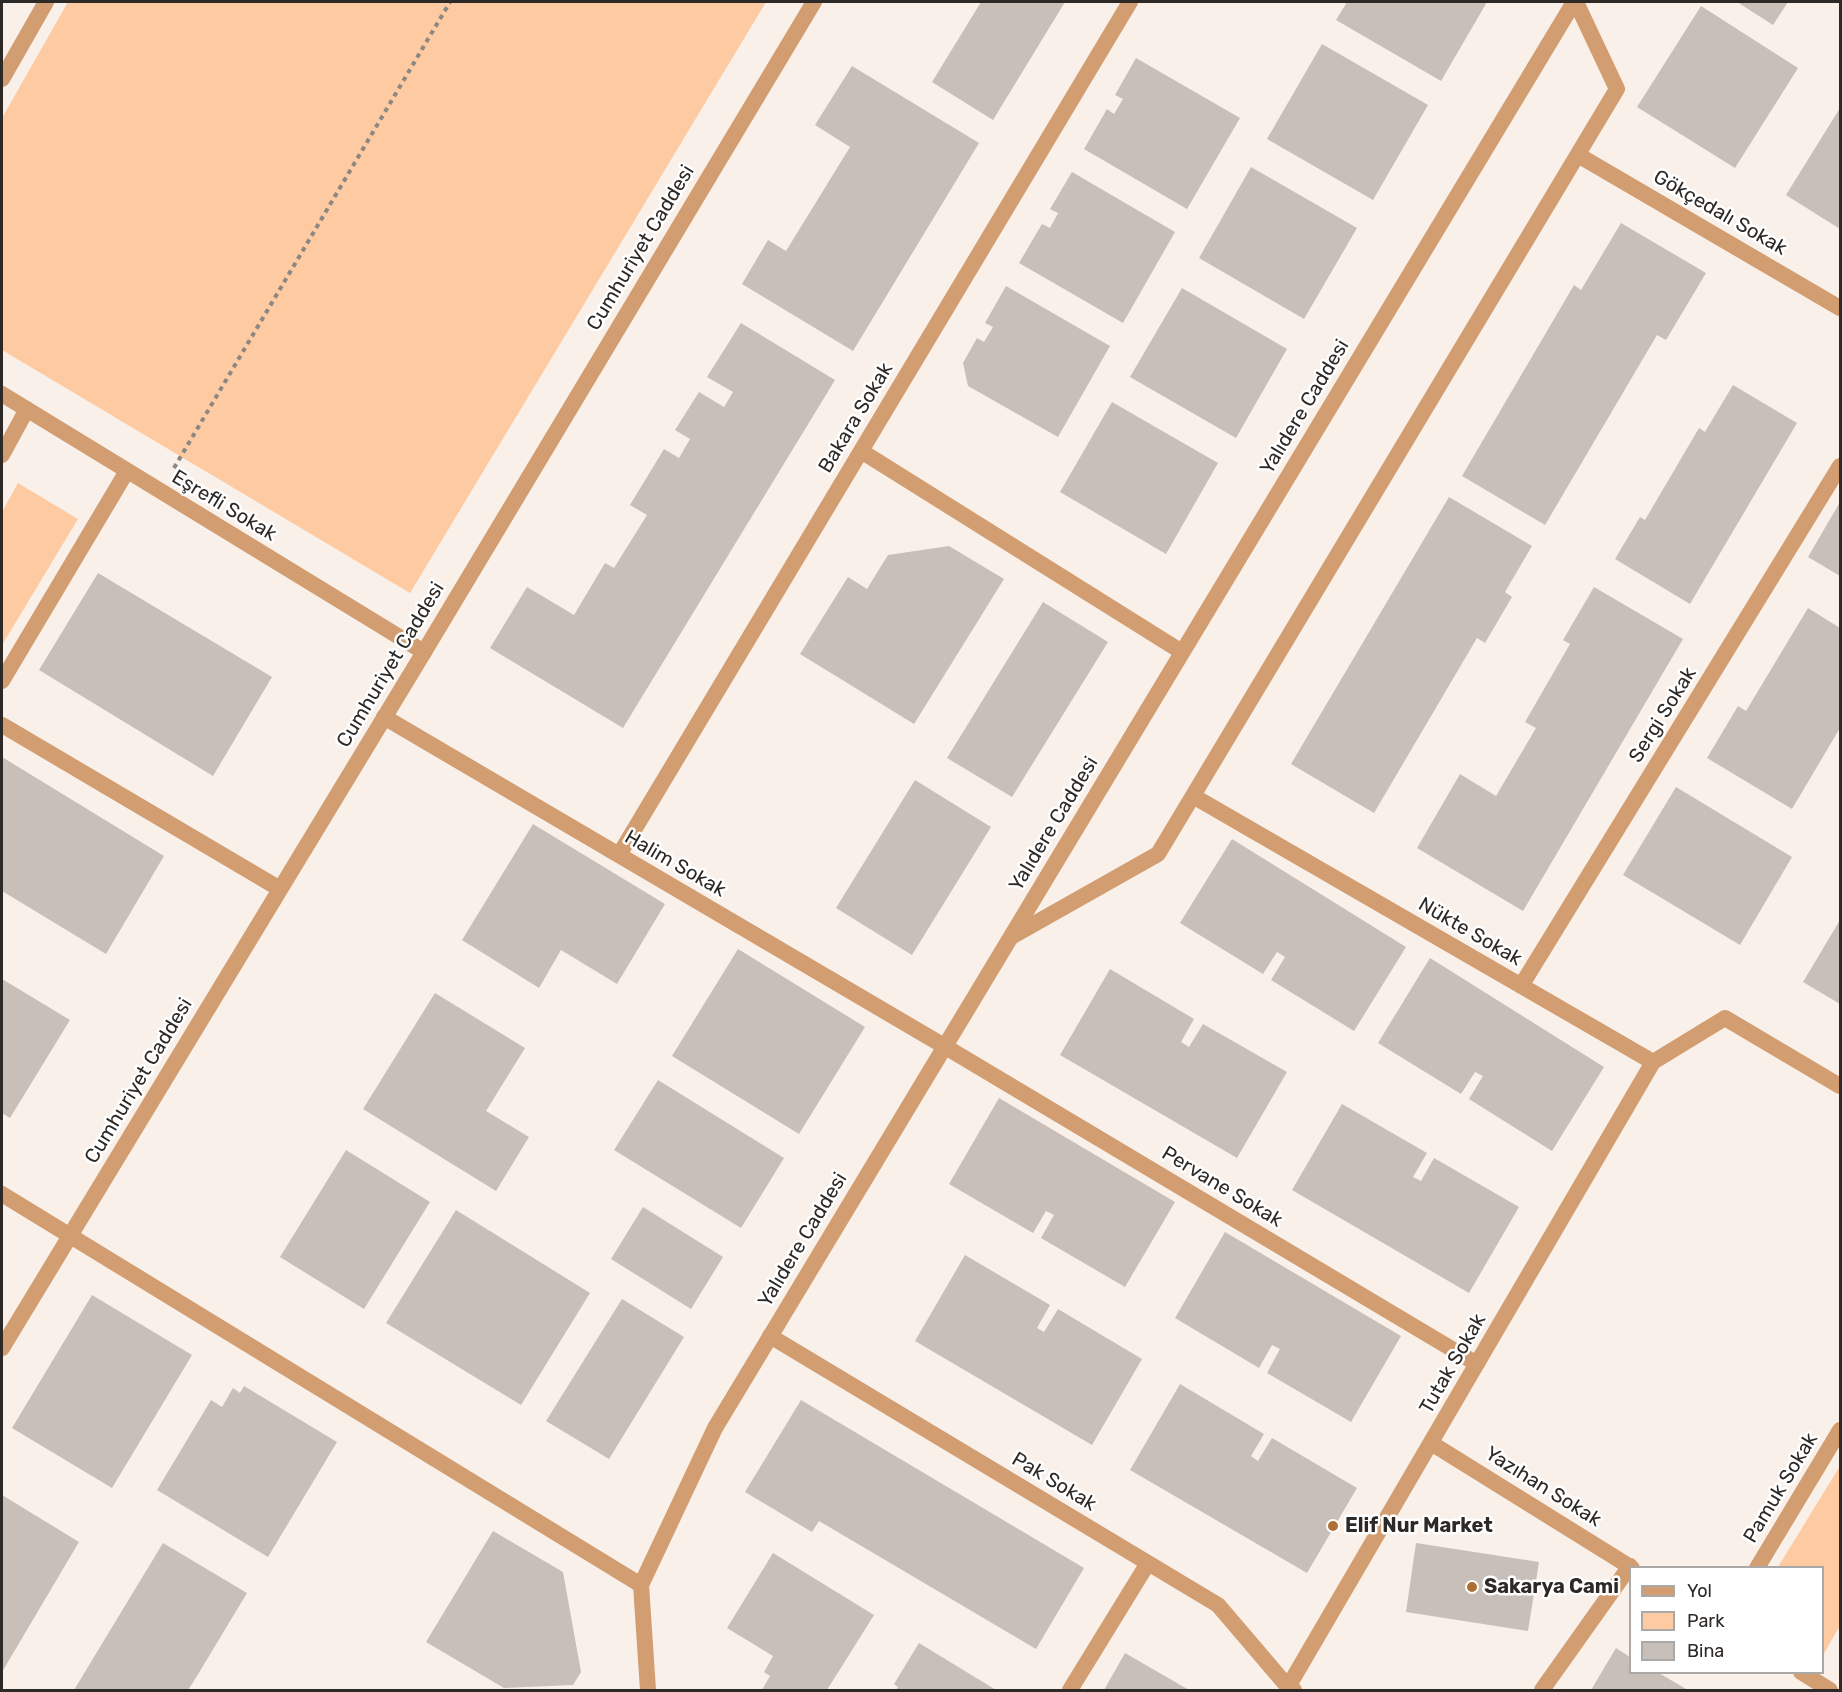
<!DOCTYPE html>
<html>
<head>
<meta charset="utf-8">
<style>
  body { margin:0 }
  #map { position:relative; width:1842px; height:1692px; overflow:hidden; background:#f9f0e9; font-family:Rubik,sans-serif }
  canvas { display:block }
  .frame { position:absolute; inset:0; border:3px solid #2c2926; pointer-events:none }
  .legend { position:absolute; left:1629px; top:1566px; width:195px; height:108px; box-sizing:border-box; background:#fff; border:2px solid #aba9a8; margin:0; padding:8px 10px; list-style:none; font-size:18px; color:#2c2926 }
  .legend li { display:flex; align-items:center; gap:12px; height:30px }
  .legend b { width:30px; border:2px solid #aba9a8 }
</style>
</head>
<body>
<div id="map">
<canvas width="1842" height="1692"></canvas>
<div class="frame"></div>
<ul class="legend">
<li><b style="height:8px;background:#d19d71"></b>Yol</li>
<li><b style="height:16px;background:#fdcaa1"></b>Park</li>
<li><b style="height:16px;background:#c8bfb9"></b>Bina</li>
</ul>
</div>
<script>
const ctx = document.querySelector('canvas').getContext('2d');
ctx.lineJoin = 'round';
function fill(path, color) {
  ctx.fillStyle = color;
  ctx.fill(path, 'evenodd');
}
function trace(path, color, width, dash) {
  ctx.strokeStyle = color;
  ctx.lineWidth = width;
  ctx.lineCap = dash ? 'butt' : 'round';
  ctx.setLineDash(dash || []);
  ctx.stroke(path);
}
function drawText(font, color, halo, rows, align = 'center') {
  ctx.font = font + ' Rubik,sans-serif';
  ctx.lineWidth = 5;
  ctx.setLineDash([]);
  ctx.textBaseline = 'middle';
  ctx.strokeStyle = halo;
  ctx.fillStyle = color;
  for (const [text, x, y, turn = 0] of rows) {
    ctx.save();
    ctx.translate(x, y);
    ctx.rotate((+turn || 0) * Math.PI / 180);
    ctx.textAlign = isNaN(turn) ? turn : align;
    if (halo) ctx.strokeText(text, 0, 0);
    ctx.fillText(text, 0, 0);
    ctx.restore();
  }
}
fill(new Path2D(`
  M68 2H766L410 593 2 350V118Z
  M18 483 78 519 2 645V512Z
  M1840 1466V1626L1823 1655 1822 1568 1778 1567Z`), '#fdcaa1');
fill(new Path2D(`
  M981 2H1065L993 120 932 82Z
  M1347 2H1487L1441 81 1336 20Z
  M1737 2H1788L1773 25Z
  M1701 6 1798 68 1735 168 1637 107Z
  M1322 44 1428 105 1373 200 1267 139Z
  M1136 58 1240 118 1187 209 1084 149 1107 109 1114 114 1123 99 1115 95Z
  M852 66 979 143 853 351 742 284 768 240 786 251 850 147 815 125Z
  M1840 108V229L1786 195Z
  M1251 167 1357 228 1304 319 1199 258Z
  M1072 172 1175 232 1123 323 1019 263 1042 224 1050 228 1058 213 1050 209Z
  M1621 223 1706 273 1666 340 1657 335 1545 525 1462 476 1574 285 1581 290Z
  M1006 286 1110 346 1058 437 968 386 963 363 977 338 984 342 993 327 985 323Z
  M1182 288 1287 349 1236 438 1130 377Z
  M741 323 835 380 623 728 490 648 527 587 574 615 605 563 614 568 647 515 630 505 664 449 679 458 690 439 675 430 699 392 724 407 733 392 707 377Z
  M1733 385 1797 423 1690 604 1615 559 1640 517 1645 520 1699 428 1705 432Z
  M1112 402 1218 463 1166 554 1060 492Z
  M1449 497 1532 546 1505 592 1512 597 1485 643 1477 638 1374 813 1291 764Z
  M1840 502V576L1808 557Z
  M949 546 1004 579 914 724 800 654 848 577 867 589 888 555Z
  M98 573 272 677 213 776 39 670Z
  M1594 587 1683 639 1523 911 1417 848 1460 774 1496 796 1536 728 1525 722 1570 644 1563 640Z
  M1043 602 1108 642 1012 797 947 758Z
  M1808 608 1840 628V728L1792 809 1707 758 1738 706 1746 711Z
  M2 757 164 856 106 954 2 891Z
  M915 780 991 827 912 955 836 908Z
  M1676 787 1792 857 1740 945 1623 875Z
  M533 824 665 904 617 984 561 950 539 988 462 940Z
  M1232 839 1406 947 1354 1031 1271 980 1285 957 1277 952 1263 974 1180 923Z
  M1840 920V1004L1803 982Z
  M738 949 865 1027 799 1134 672 1056Z
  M1430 958 1604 1067 1552 1151 1469 1099 1483 1076 1475 1072 1461 1094 1378 1043Z
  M1110 969 1194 1019 1181 1042 1189 1047 1203 1024 1287 1072 1237 1158 1060 1055Z
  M2 979 70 1020 10 1118 2 1113Z
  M435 993 525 1048 486 1111 529 1137 496 1191 363 1109Z
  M658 1080 784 1158 741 1228 614 1150Z
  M999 1098 1175 1202 1125 1287 1041 1238 1054 1215 1046 1211 1033 1233 949 1184Z
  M1342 1104 1427 1153 1413 1177 1421 1181 1434 1158 1519 1207 1469 1293 1292 1190Z
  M346 1150 430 1202 364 1309 280 1257Z
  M643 1207 723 1257 691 1309 611 1259Z
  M456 1210 590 1293 521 1405 386 1323Z
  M1225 1232 1401 1336 1351 1422 1267 1373 1280 1349 1272 1345 1259 1368 1175 1318Z
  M965 1255 1050 1305 1037 1328 1044 1332 1058 1309 1142 1359 1092 1445 915 1341Z
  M92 1295 192 1355 112 1488 12 1428Z
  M622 1299 684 1337 609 1459 546 1421Z
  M1180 1384 1264 1434 1251 1456 1258 1461 1272 1438 1357 1488 1307 1573 1130 1470Z
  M244 1386 337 1442 268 1557 157 1490 211 1400 222 1407 233 1388 240 1393Z
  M801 1400 1084 1568 1036 1649 819 1521 812 1532 745 1492Z
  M2 1495 79 1542 2 1672Z
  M493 1531 563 1572 581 1672 573 1685 504 1688 426 1642Z
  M163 1543 247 1593 197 1676 188 1690H74Z
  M1416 1543 1539 1562 1528 1631 1406 1612Z
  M773 1553 874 1615 827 1690H762L770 1676 764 1672 773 1656 727 1628Z
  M919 1643 996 1690H896L898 1687 894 1684Z
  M1616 1648 1630 1657V1672H1657L1688 1690H1591Z
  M1125 1653 1189 1690H1104Z`), '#c8bfb9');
trace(new Path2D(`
  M174 468 450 2`), '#8d8782', 4, [4.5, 4.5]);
trace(new Path2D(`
  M2 79 46 2
  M1578 155 1840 308
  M2 394 424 652
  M861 451 1182 652
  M2 455 27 409
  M2 681 127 471
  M384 717 944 1046 1477 1364
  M2 725 280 889
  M1193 796 1653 1062 1725 1018 1840 1086
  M619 855 1130 2
  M1011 937 1158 854 1617 89 1576 2
  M1521 986 1840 466
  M2 1194 641 1585
  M770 1336 1218 1605 1288 1687 1294 1690
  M1431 1443 1632 1568
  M1757 1568 1840 1430
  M1801 1672 1830 1690
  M1288 1687 1653 1062
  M1070 1690 1148 1563
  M1542 1690 1630 1566`), '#d19d71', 16);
trace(new Path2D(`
  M2 1348 424 652 814 2
  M648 1690 641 1585 715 1428 1574 2`), '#d19d71', 16);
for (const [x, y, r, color] of [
  [1333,1526,6,"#ad6f35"],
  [1472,1587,6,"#ad6f35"]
]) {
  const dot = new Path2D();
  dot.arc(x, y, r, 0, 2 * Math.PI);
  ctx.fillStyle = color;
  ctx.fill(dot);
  trace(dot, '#fff', 2);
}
drawText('20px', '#2c2926', '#fff', [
  ["Gökçedalı Sokak",1720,213,30],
  ["Cumhuriyet Caddesi",641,248,-59],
  ["Yalıdere Caddesi",1305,407,-59],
  ["Bakara Sokak",856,418,-59],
  ["Eşrefli Sokak",224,506,31],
  ["Cumhuriyet Caddesi",391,665,-59],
  ["Sergi Sokak",1663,715,-58],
  ["Yalıdere Caddesi",1054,824,-59],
  ["Halim Sokak",675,864,30],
  ["Nükte Sokak",1470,932,30],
  ["Cumhuriyet Caddesi",139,1081,-59],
  ["Pervane Sokak",1222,1187,31],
  ["Yalıdere Caddesi",803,1240,-59],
  ["Tutak Sokak",1453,1364,-60],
  ["Pak Sokak",1054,1482,31],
  ["Yazıhan Sokak",1543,1487,32],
  ["Pamuk Sokak",1781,1488,-59]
]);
drawText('bold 20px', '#2c2926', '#fff', [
  ["Elif Nur Market",1345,1526],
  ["Sakarya Cami",1484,1587]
], 'left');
</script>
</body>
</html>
